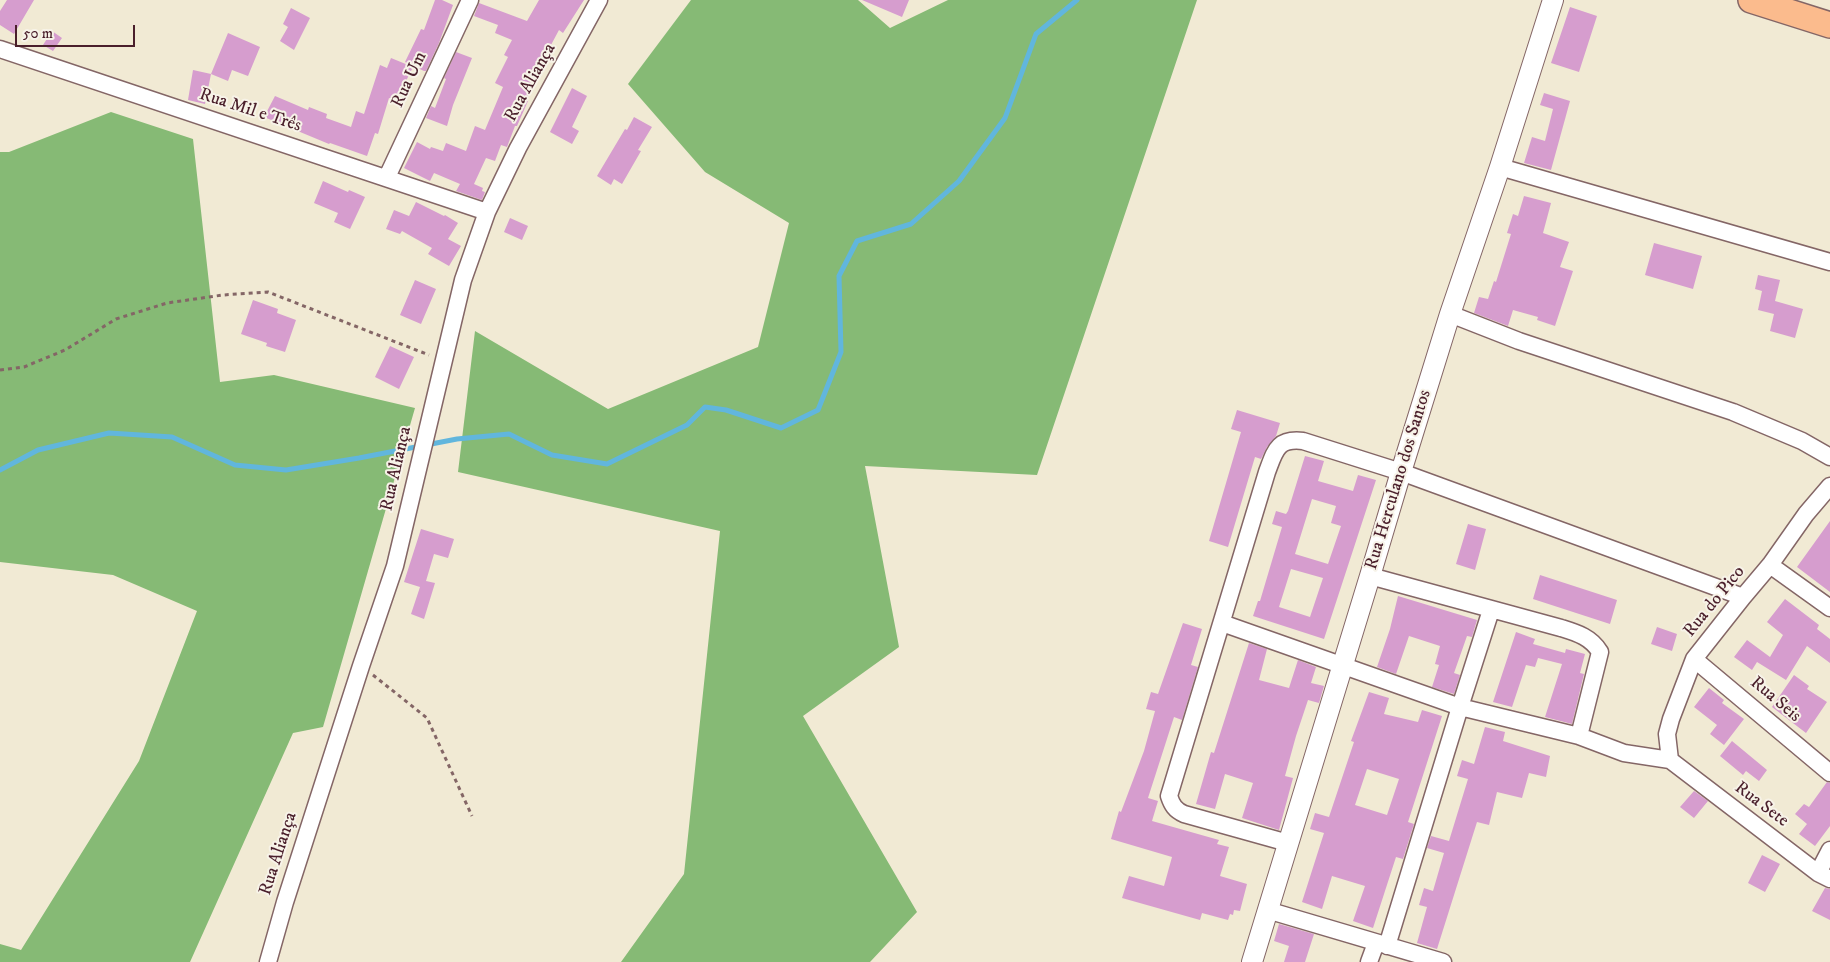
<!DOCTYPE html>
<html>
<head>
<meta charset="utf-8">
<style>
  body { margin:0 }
  #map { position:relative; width:1830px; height:962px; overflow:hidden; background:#f1ead4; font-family:"IM FELL DW Pica",serif }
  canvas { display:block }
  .scale { position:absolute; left:15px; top:25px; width:120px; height:22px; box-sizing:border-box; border:2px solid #4a1f2b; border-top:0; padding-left:6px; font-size:15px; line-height:18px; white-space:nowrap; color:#4a1f2b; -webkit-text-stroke:4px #f7f3e8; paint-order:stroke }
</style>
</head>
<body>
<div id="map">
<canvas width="1830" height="962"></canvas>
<div class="scale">50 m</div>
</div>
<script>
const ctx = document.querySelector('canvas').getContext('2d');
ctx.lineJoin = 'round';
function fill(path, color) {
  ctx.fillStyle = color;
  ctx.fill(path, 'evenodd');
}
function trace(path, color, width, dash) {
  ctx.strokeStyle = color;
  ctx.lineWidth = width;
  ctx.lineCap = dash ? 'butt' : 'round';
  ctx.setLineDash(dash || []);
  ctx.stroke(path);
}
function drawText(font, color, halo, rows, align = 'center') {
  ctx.font = font + ' "IM FELL DW Pica",serif';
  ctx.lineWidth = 4;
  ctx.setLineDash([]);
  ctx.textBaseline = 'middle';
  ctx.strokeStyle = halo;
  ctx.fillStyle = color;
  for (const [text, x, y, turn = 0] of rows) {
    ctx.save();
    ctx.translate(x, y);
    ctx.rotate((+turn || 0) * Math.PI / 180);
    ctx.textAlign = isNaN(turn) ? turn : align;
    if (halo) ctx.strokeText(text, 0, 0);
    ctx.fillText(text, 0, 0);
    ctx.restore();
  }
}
fill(new Path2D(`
  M691 0H858L890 28 948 0H1197L1037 475 865 466 899 647 803 716 917 912 870 962H621L684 874 720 531 458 472 475 331 608 409 758 347 789 223 705 172 628 84Z
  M111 112 193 139 220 382 274 375 415 408 323 727 293 733 190 962H0V944L21 950 139 761 197 611 113 575 0 562V152H9Z`), '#86ba75');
trace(new Path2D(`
  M0 470 38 450 109 433 172 437 235 465 286 470 359 458 457 439 509 434 552 455 607 464 687 425 705 407 726 410 781 428 818 410 841 352 839 276 857 241 911 224 959 181 1005 118 1036 34 1077 0`), '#61b6dd', 5);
fill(new Path2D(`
  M7 0H34L14 34 0 25V11Z
  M435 0H442L453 5 439 43 426 71H424L405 62 421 29 424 30Z
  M539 0H584L563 33 559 30 544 58 542 57 530 85 533 86 526 100 528 101 517 126H515L507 147 501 145 495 161 486 158 474 184 483 188 482 191 485 192 482 200 456 191 460 184 434 173 430 181 404 168 417 142 430 149 431 147 443 151 446 143 466 151 475 126 485 130 503 87 495 83 508 57 504 55 512 40 495 33 498 25 474 16 479 3 527 21Z
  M862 0H909L902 17Z
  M1570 7 1597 16 1579 72 1551 63Z
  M291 8 310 18 294 50 280 41 288 27 283 24Z
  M52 31 62 38 53 51 43 45Z
  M228 33 260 47 248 76 232 70 228 81 211 74Z
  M456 52 472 58 453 105 447 126 426 118 431 106 435 108 446 79 444 78Z
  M391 58 413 67 396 101 389 98 378 134 375 133 367 156 330 143 329 144 264 117 275 96 308 110 309 107 327 114 326 118 351 127 356 111 364 114 380 65 387 68Z
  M193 70 211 74 205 104 188 100Z
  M572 88 587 96 572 127 579 131 572 144 550 132Z
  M1544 93 1570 101 1551 170 1524 163 1532 137 1545 141 1553 109 1540 105Z
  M634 117 652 127 638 150 641 151 622 184 614 179 611 185 597 176 625 129 627 130Z
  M323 181 348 192 349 190 365 197 350 229 334 222 338 213 314 203Z
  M1524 196 1551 203 1543 233 1569 242 1560 267 1573 271 1555 326 1537 320 1538 317 1513 310 1508 326 1474 313 1479 297 1488 299 1494 281 1496 282 1511 234 1507 233 1513 214 1518 216Z
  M416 202 444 216 445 215 458 223 448 239 461 246 449 266 428 254 432 248 402 231 400 234 386 229 394 210 409 216Z
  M510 218 528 226 522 240 504 232Z
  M1654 243 1702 256 1693 289 1645 275Z
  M1758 275 1780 280 1775 301 1803 309 1795 338 1770 331 1774 314 1758 310 1762 291 1755 289Z
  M415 280 436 289 421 324 400 315Z
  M253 300 278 309 277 313 296 320 285 352 266 346 267 343 241 334Z
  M390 346 414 357 399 389 375 377Z
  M1237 410 1280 423 1276 436 1267 447 1261 459 1255 457 1228 547 1209 541 1241 432 1231 429Z
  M1305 456 1324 461 1318 481 1353 491 1358 475 1376 480 1324 639 1253 616 1258 601H1260L1282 527 1272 524 1276 511 1286 514 1288 511ZM1312 499 1336 506 1331 523 1341 526 1328 564 1295 554ZM1291 569 1323 578 1310 617 1279 607Z
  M1830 521V592L1797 567Z
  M1468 524 1486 529 1475 570 1456 564Z
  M421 529 454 539 448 558 434 554 426 581 435 583 424 619 411 614 420 587 404 582Z
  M1540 575 1617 600 1610 624 1533 599Z
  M1398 596 1477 620 1472 637 1467 636 1454 673 1460 675 1454 694 1432 687 1439 665 1435 664 1440 646 1409 636 1396 674 1377 667 1390 629Z
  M1785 599 1819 625 1817 629 1830 639V663L1807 646 1786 680 1757 662 1752 670 1734 657 1747 640 1770 657 1783 635 1767 622Z
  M1183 623 1202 629 1191 665 1198 667 1182 720 1174 717 1148 798 1158 801 1152 821 1219 840 1217 844 1229 847 1220 876 1247 884 1240 911 1234 910 1233 915 1230 914 1228 920 1202 913 1200 920 1122 898 1129 876 1164 886 1172 857 1111 839 1119 811 1121 812 1144 751 1155 711 1146 709 1151 692 1158 694Z
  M1657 627 1677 634 1672 651 1651 644Z
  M1516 632 1535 639 1533 644 1565 653 1566 649 1585 654 1580 673 1584 674 1572 724 1545 717 1562 664 1538 658 1535 667 1526 665 1512 707 1493 702Z
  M1249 643 1267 649 1259 680 1289 688 1298 660 1316 667 1311 683 1324 686 1319 703 1308 700 1296 736 1285 776 1293 778 1279 830 1242 818 1253 783 1225 774 1215 809 1196 804 1211 752 1214 753Z
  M1794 675 1809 686 1807 689 1827 702 1806 733 1772 707Z
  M1709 688 1724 700 1722 703 1744 719 1724 745 1710 734 1717 725 1694 707Z
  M1369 692 1389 698 1384 714 1418 722 1422 710 1442 716 1408 822 1414 824 1403 859 1396 857 1373 928 1353 921 1365 886 1332 876 1322 909 1302 902 1324 833 1310 829 1315 813 1329 817 1354 742 1351 741ZM1367 769 1399 779 1387 815 1355 805Z
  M1485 727 1505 732 1503 741 1550 756 1546 777 1529 773 1522 798 1497 792 1489 825 1477 822 1437 949 1417 943 1427 907 1419 905 1424 888 1433 891 1444 853 1427 848 1431 836 1449 841 1468 779 1457 776 1462 760 1474 764Z
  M1732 741 1767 770 1759 781 1746 771 1743 775 1720 756Z
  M1827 782 1830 783V826L1815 846 1799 834 1807 824 1795 814 1804 804 1809 807Z
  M1694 791 1708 801 1694 818 1680 807Z
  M1762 855 1780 864 1765 892 1748 883Z
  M1825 888 1830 889V920L1812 911Z
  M1279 924 1314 934 1305 962H1284L1289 946 1274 941Z`), '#d69dce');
const minor = new Path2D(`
  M0 49 487 212
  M1500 167 1830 262
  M387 177 470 0
  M1450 314 1519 341 1733 412 1802 441 1830 457
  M1770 565 1830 608
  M1370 576 1561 628C1577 633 1591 637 1600 652L1579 736 1624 753 1670 760 1818 873 1830 879
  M1222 623 1460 707 1579 736
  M1694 659 1830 773
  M1670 760 1667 734 1671 719 1694 659 1743 597 1770 565 1806 514 1830 486
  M1288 843 1184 814C1175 810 1172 805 1169 796L1267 472C1275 451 1277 438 1303 441L1401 472 1743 597
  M1818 873 1830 850
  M1267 910 1443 962
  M1387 946 1460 707 1491 610
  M268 962 285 902 361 666 395 566 463 280 487 212 518 148 599 0
  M1369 962 1376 943`);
const tertiary = new Path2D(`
  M1252 962 1370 576 1401 472 1450 314 1500 167 1553 0`);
const primary = new Path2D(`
  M1751 0 1830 25`);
trace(minor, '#846666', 19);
trace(tertiary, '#846666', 22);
trace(primary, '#846666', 28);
trace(new Path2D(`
  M0 370 24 367 65 350 116 319 167 303 223 295 268 292 429 355
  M373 675 427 718 472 816`), '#846666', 3, [4, 4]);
trace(minor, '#fff', 16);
trace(tertiary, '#fff', 20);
trace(primary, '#fbbb8d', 25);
drawText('18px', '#4a1f2b', '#f7f3e8', [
  ["Rua Um",410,80,-65],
  ["Rua Aliança",531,83,-61],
  ["Rua Mil e Três",250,111,18],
  ["Rua Aliança",397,469,-77],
  ["Rua Herculano dos Santos",1399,480,-73],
  ["Rua do Pico",1715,602,-51],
  ["Rua Seis",1775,700,40],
  ["Rua Sete",1761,805,37],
  ["Rua Aliança",279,854,-72]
]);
</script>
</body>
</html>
